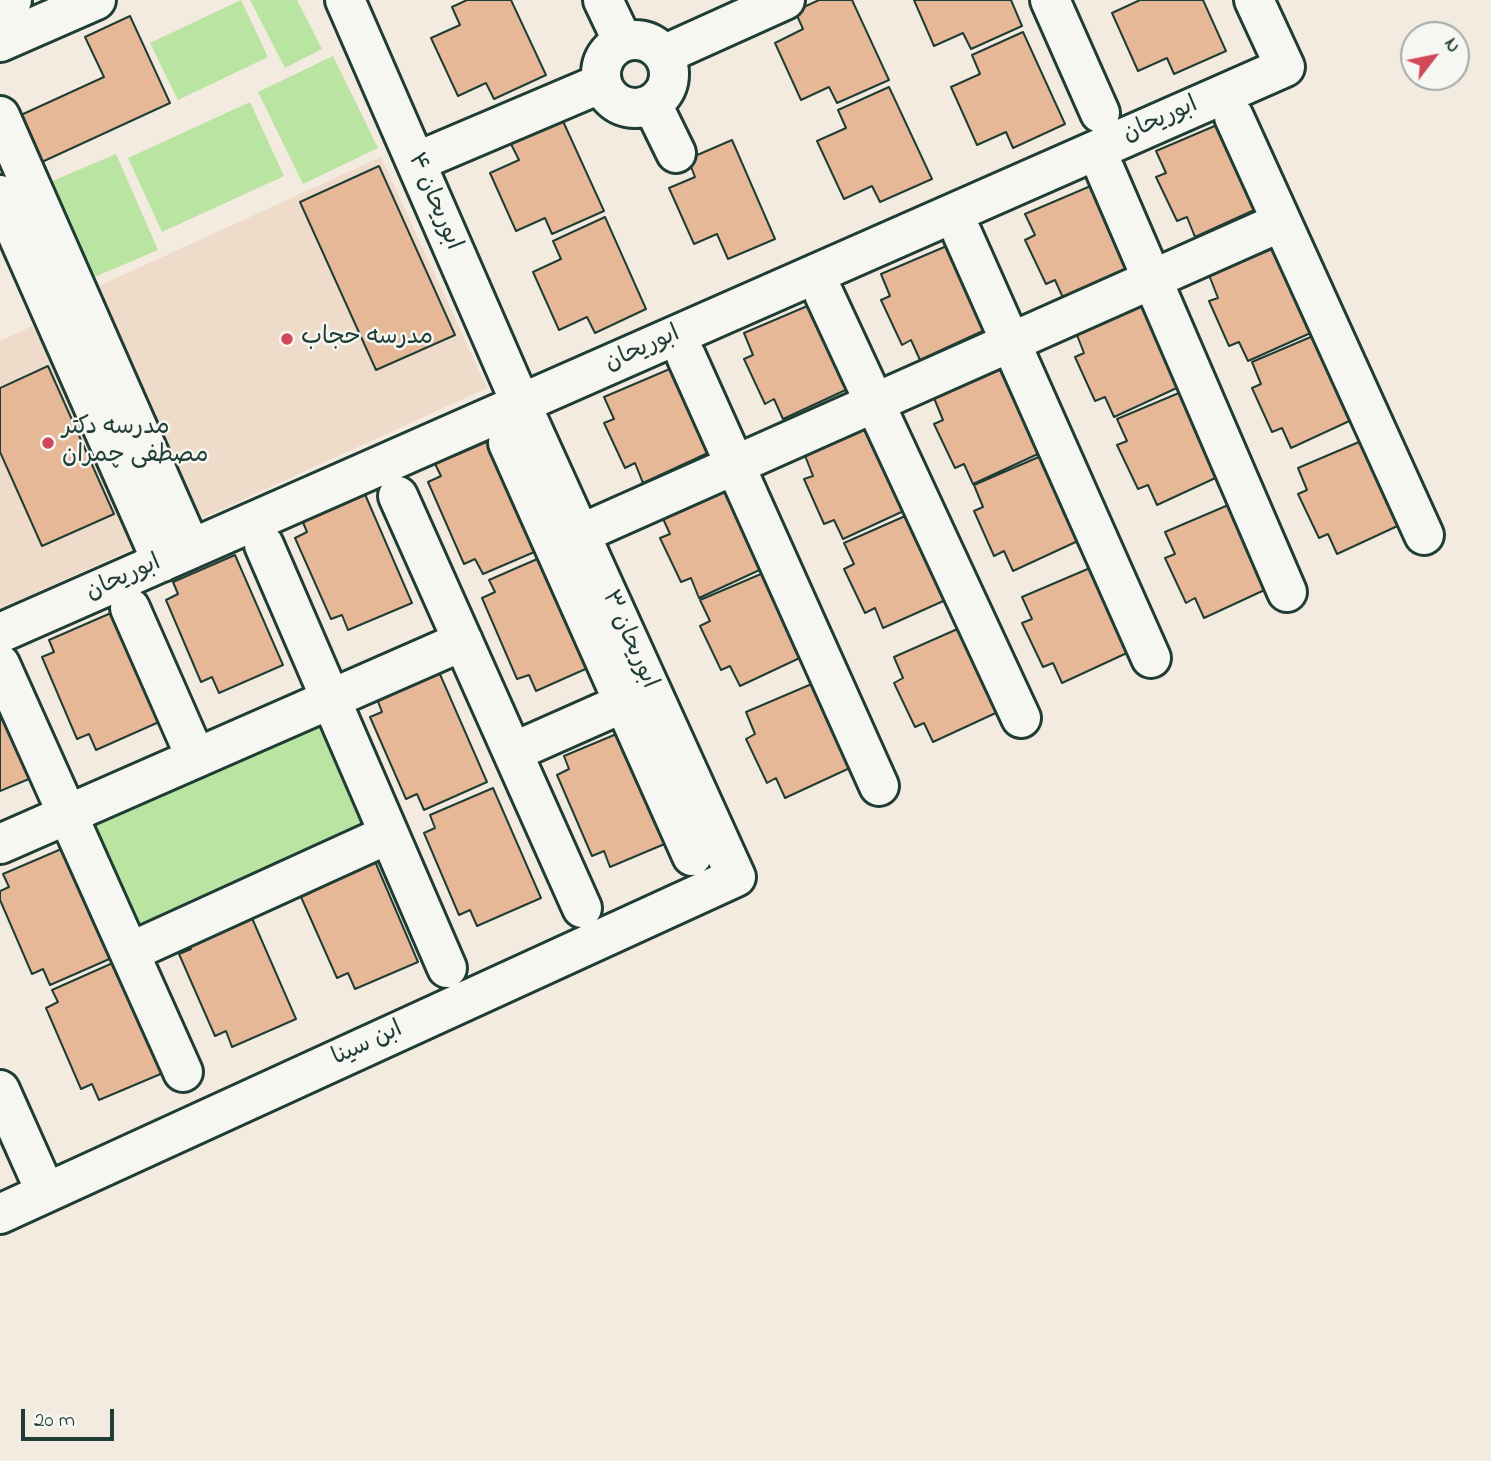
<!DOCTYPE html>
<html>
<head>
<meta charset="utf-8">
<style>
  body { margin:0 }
  #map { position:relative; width:1491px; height:1461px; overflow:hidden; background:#f3eae0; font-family:"Indie Flower",sans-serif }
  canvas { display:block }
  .north { position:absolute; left:1400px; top:21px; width:70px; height:70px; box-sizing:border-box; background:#f6f6f2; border:2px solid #a0aca6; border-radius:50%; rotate:58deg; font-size:19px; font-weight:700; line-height:28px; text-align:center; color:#1f3d34 }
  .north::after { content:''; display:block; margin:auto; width:24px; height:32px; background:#d1495b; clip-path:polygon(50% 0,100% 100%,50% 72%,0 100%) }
  .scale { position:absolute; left:21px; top:1409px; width:93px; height:32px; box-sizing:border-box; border:4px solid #1f3d34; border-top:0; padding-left:9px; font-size:21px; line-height:24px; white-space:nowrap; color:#1f3d34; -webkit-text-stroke:5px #f6f6f2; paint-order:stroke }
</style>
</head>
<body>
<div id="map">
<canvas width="1491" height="1461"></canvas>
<div class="north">N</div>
<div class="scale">20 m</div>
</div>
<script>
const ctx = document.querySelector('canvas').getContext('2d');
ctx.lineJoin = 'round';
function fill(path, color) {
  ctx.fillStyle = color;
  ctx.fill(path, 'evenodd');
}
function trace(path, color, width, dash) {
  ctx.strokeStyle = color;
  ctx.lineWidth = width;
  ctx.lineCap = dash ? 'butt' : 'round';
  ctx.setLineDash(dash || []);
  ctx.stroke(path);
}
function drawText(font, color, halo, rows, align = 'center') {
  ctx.font = font + ' "Indie Flower","Playpen Sans Arabic",sans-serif';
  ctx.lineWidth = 5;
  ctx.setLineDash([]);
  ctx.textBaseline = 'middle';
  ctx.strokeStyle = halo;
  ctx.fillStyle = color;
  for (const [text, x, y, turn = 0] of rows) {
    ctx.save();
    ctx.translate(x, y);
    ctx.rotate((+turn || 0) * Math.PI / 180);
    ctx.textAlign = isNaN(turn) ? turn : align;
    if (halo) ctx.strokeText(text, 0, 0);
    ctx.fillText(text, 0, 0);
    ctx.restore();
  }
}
fill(new Path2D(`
  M381 157 487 388 194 522 88 291Z
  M41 322 141 545 0 609V341Z`), '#efdbca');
fill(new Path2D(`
  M241 0 268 57 178 100 150 43Z
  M250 0H297L322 49 285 68Z
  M333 56 378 148 303 184 258 92Z
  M250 102 284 176 162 232 128 158Z
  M116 154 158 250 85 281 43 185Z
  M321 718 371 829 138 933 88 822Z`), '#b9e4a1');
const building = new Path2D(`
  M467 0H511L546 75 494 99 486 83 458 96 431 38 460 25 452 7Z
  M819 0H852L889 80 837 103 829 87 801 100 775 43 803 29 795 11Z
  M914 0H1011L1022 26 971 49 963 33 934 46Z
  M1140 0H1203L1226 51 1174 74 1167 58 1138 71 1112 13Z
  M130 16 170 103 31 167 10 120 104 77 85 37Z
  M1023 32 1065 124 1013 148 1006 132 977 145 951 87 980 74 972 55Z
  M889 87 932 179 880 202 872 186 844 199 817 141 846 128 838 110Z
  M562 119 604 211 552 234 545 218 516 231 490 173 519 160 510 142Z
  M1224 122 1263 206 1195 237 1187 217 1177 221 1156 177 1166 173 1156 151Z
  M732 140 775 239 728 259 717 234 694 244 669 188 695 177 688 159Z
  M379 166 455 335 376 370 300 202Z
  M1093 185 1131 269 1064 300 1055 280 1046 284 1025 240 1035 235 1025 214Z
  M605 217 646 309 595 333 587 317 559 330 533 272 561 259 553 241Z
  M949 245 987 329 920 360 911 340 902 345 881 300 890 296 881 274Z
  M1277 247 1315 331 1248 361 1239 342 1229 346 1209 301 1218 298 1209 275Z
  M1143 302 1181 386 1114 417 1105 397 1095 401 1075 357 1084 353 1075 330Z
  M812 304 850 388 783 419 774 399 765 404 744 359 753 355 744 333Z
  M1320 333 1358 417 1291 448 1282 428 1272 432 1252 388 1261 384 1252 362Z
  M48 366 114 514 42 546 0 452V388Z
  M672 368 710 452 643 483 635 463 625 468 604 423 614 419 604 397Z
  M1002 369 1040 453 973 484 964 464 955 468 934 424 943 420 934 398Z
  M1186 390 1224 474 1157 505 1148 485 1138 489 1117 445 1127 441 1117 419Z
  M872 425 910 508 843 539 834 520 824 524 804 479 813 476 804 453Z
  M498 437 546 547 483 574 475 559 464 564 428 482 441 476 435 464Z
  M1366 439 1404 523 1337 554 1328 534 1319 538 1298 494 1307 490 1298 468Z
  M1041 456 1080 540 1013 571 1004 551 994 556 974 511 983 507 974 485Z
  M728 483 766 567 699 598 691 578 681 582 660 538 670 534 660 512Z
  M364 492 412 603 348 630 342 615 331 619 295 538 307 532 302 520Z
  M1233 503 1271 587 1204 618 1195 598 1186 603 1165 558 1175 554 1165 532Z
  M912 513 950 598 883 628 875 608 865 613 844 569 854 564 844 543Z
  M551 553 599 663 536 691 529 675 517 679 482 598 495 592 489 580Z
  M235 555 283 665 219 693 212 677 201 682 166 600 178 594 173 582Z
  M1090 568 1129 652 1062 683 1053 663 1043 667 1022 623 1032 619 1022 597Z
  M768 571 806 655 740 686 730 666 721 670 700 626 710 621 700 600Z
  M111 613 159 722 96 750 89 734 77 739 42 657 54 652 49 640Z
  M962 627 1000 711 933 742 924 723 915 727 894 683 903 678 894 657Z
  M439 672 487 782 424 810 417 794 406 799 370 717 382 712 377 699Z
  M814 683 852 767 785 798 776 778 767 783 746 739 755 734 746 712Z
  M0 693 36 776 0 791Z
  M626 730 674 840 610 867 604 851 592 856 557 775 569 769 564 756Z
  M493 788 541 898 477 926 470 910 459 915 424 833 435 828 430 815Z
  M66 847 114 957 50 985 43 969 32 974 0 900V891L9 887 3 874Z
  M371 852 418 962 355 989 348 973 337 978 301 897 314 891 308 879Z
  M248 909 296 1019 232 1047 226 1031 215 1036 179 954 191 949 186 936Z
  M115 962 163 1073 99 1100 92 1084 81 1089 46 1008 58 1002 52 990Z`);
fill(building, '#e6b897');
trace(building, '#1f3d34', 2);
const minor = new Path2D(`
  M603 0 623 42
  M1050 0 1100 113
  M601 74a34 34 0 1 1 68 0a34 34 0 1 1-68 0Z
  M663 55 785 0
  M652 104 676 153
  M0 116 191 549
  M1234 117 1424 535
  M416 162 602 83
  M1105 170 1287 592
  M0 195 162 562
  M962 233 1151 658
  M824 294 1021 718
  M686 356 879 786
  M508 443 692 856
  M398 496 582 908
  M580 534 1281 222
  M264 545 447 968
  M130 608 196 758
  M0 633 1285 67 1254 0
  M0 664 183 1072
  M513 752 646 693
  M0 844 463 641
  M130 952 389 834
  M0 1090 46 1193
  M0 1214 736 877 521 404 345 0`);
const major = new Path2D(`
  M0 5 12 0
  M0 42 96 0`);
trace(minor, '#1f3d34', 44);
trace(major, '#1f3d34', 44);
trace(minor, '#f6f6f2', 38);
trace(major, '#f6f6f2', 38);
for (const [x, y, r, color] of [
  [287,339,7,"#d1495b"],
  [48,443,7,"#d1495b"]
]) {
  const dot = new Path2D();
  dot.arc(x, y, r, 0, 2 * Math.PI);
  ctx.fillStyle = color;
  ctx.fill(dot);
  trace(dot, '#f6f6f2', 2.5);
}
drawText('24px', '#1f3d34', '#f6f6f2', [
  ["ابوریحان",1161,121,-24],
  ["ابوریحان ۴",433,202,67],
  ["ابوریحان",643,350,-24],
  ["ابوریحان",124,579,-24],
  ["ابوریحان ۳",628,640,66],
  ["ابن سینا",368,1045,-25]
]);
drawText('24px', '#1f3d34', '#f6f6f2', [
  ["مدرسه حجاب",301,339],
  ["مدرسه دکتر",62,429],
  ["مصطفی چمران",62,457]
], 'left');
</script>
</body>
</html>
